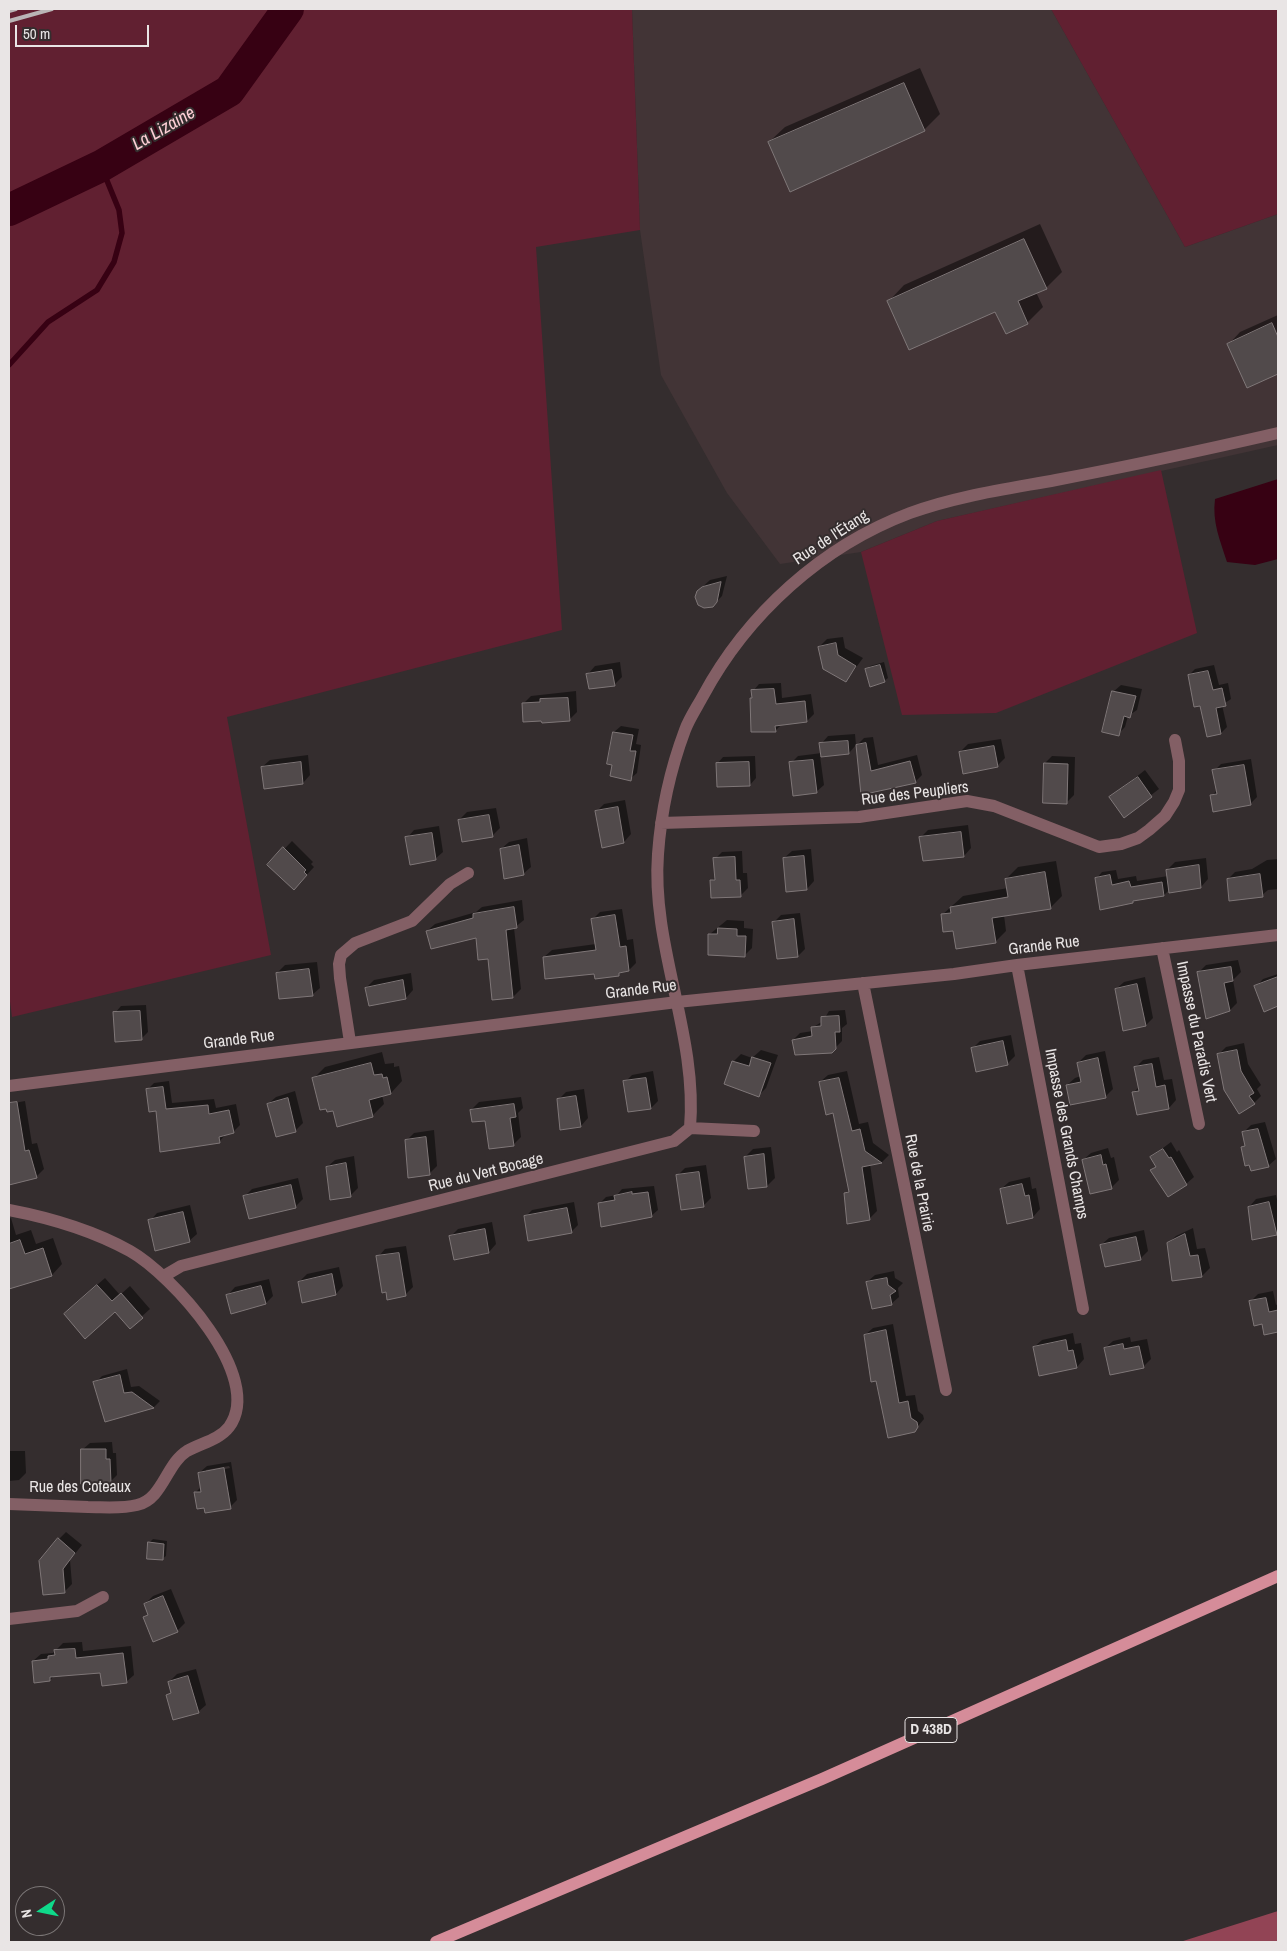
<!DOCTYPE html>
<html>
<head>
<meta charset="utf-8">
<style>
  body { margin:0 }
  #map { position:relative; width:1287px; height:1951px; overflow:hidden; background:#342d2e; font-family:"Archivo Narrow",sans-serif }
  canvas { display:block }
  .frame { position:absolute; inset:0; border:10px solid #e9e5e5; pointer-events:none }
  .north { position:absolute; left:15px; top:1886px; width:50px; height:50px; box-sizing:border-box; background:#342d2e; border:1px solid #7c7777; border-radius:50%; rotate:259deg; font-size:14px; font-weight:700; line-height:20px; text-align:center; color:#e9e5e5 }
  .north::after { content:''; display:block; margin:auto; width:18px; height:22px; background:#0fd98a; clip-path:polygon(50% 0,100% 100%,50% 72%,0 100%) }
  .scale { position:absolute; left:15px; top:25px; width:134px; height:22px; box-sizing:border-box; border:2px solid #e9e5e5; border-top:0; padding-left:6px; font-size:15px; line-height:18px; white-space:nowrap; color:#e9e5e5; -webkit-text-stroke:4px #342d2e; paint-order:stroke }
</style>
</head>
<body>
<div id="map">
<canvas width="1287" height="1951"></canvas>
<div class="frame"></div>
<div class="north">N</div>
<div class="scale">50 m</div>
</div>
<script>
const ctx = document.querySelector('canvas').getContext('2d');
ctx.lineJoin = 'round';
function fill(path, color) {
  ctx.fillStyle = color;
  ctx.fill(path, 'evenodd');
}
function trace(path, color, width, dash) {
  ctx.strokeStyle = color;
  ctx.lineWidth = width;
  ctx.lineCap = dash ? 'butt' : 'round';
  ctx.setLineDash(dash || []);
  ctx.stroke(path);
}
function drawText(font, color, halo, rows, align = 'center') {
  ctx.font = font + ' "Archivo Narrow",sans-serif';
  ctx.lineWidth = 4;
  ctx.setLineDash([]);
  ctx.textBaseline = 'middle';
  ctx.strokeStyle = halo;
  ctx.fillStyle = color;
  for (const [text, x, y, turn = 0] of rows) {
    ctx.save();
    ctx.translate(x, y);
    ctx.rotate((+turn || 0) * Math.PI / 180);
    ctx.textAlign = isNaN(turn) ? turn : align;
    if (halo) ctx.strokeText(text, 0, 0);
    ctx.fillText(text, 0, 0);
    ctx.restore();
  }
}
fill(new Path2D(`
  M632 9H1051L1185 247 1278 214V445L937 521 861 552 780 564 727 493 661 375 640 230Z`), '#423436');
fill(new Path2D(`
  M9 9H632L640 230 536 247 562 630 227 717 271 955 12 1017 9 994Z
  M1051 9H1278V214L1185 247Z
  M1161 470 1197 633 996 713 902 715 861 552 937 521Z`), '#612031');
fill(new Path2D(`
  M1278 1911V1942H1180Z`), '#924455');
fill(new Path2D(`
  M1278 479V559L1255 565 1227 562C1220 540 1212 522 1215 499Z`), '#370113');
fill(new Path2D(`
  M920 68 940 114 924 130 769 142 785 127Z
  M1040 224 1062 272 1046 288 1036 292 1043 307 1027 323 996 310 889 301 904 285Z
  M1278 315V373L1248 387 1229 344 1240 332Z
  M727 576 722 596 715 603 698 591 710 580Z
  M843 637 845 648 863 658 846 681 819 647 827 639Z
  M620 662 622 677 614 685 588 674 595 666Z
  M884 662 888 678 884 681 867 670 870 666Z
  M1214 665 1219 685 1228 683 1231 699 1222 705 1227 727 1221 733 1201 704 1189 675 1195 669Z
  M781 683 782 698 811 694 814 714 807 721 782 724 775 731 751 699 753 691 759 684Z
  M1121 685 1142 689 1137 710 1128 716 1125 727 1118 734 1113 692Z
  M576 691 577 712 569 720 523 704 531 696Z
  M621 726 639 729 636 744 641 745 637 773 630 779 614 732Z
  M855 734 856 745 849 753 820 756 824 785 816 792 791 763 798 756 822 753 821 744 828 736Z
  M873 737 878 765 917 755 922 775 915 782 862 793 857 745 864 738Z
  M1001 739 1005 758 997 766 960 752 968 744Z
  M308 755 310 775 303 783 262 767 270 760Z
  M755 756 756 778 750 785 717 764 723 757Z
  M1052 756 1075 757 1074 795 1067 802 1045 763Z
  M1251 759 1257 797 1250 804 1212 796 1217 790 1214 771 1221 764Z
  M1145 770 1159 789 1124 816 1111 797Z
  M625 800 631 834 624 842 596 812 604 804Z
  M496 808 500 828 492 836 459 820 467 812Z
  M968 825 971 848 964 856 921 837 928 830Z
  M439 826 443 852 435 859 407 838 414 830Z
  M527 838 531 867 523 874 501 849 509 842Z
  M292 841 313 862 311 864 314 867 301 881 269 865Z
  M811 849 814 881 807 889 784 858 792 851Z
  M742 851 743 873H747L748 888 741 895 712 881 716 876 715 859 722 852Z
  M1206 858 1208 879 1201 887 1170 889 1164 895 1136 899 1133 902 1096 879 1102 872 1116 870 1118 879 1136 876 1137 881 1168 876 1167 870 1175 862Z
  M1278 859V889L1268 890 1262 895 1228 879 1235 872 1252 869 1267 860Z
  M1056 861 1062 896 1050 908 1004 915 1006 931 995 942 954 929 942 915 963 896 1008 888 1006 879 1018 867Z
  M522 900 524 920 514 928 521 989 513 997 493 999 489 958 477 936 427 931 435 924 476 912 482 907Z
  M622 909 627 940 633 939 636 963 629 970 622 971 618 975 595 972 544 957 552 950 596 944 592 920 600 912Z
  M800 913 805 949 798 956 774 922 781 915Z
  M727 920 744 921V928L753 929 752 948 744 956 710 934Z
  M1238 960 1241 972 1233 980 1237 1003 1230 1010 1198 973 1206 965Z
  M317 962 320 988 312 995 277 973 285 965Z
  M411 973 413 990 406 998 366 988 374 980Z
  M1278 974V1005L1265 1010 1256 987 1263 979Z
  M1145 977 1153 1018 1146 1025 1116 989 1124 982Z
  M146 1005 148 1032 141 1039 115 1013 121 1006Z
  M845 1010 847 1024 842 1028V1041L831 1052 793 1040 800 1033 813 1031 812 1028 823 1021 829 1011Z
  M1011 1035 1015 1056 1007 1064 973 1048 980 1041Z
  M1244 1043 1248 1064 1261 1085 1257 1089 1261 1096 1254 1103 1218 1055 1226 1047Z
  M761 1050 778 1055 766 1088 759 1095 733 1062 741 1054 752 1058Z
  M1105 1051 1113 1089 1105 1097 1067 1085 1075 1078 1081 1076 1078 1063 1086 1055Z
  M382 1052 385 1064 394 1063V1067L399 1066 402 1081 391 1093 382 1095 384 1104 372 1116 334 1110 313 1079 325 1067Z
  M1159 1057 1164 1080 1172 1079 1176 1100 1169 1108 1138 1114 1134 1092 1139 1087 1135 1068 1143 1060Z
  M653 1071 658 1101 651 1108 625 1082 632 1075Z
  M847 1071 859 1124 868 1122 873 1143 889 1155 882 1162 870 1164 877 1211 869 1219 845 1194 849 1190 834 1112 820 1082 828 1075Z
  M169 1081 172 1103 214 1099 216 1108 236 1104 240 1125 233 1132 226 1134 219 1142 157 1110 147 1090 154 1083Z
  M584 1089 588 1118 581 1126 558 1100 566 1092Z
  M295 1091 303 1123 295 1131 268 1104 276 1097Z
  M521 1097 523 1108 518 1113 521 1137 513 1145 486 1119 471 1110 479 1102Z
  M25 1101 32 1144 37 1143 44 1169 36 1177 9 1185V1104Z
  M1265 1122 1276 1159 1268 1166 1243 1147 1246 1144 1243 1133 1251 1125Z
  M434 1130 437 1166 429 1174 406 1141 414 1133Z
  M1171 1142 1177 1152 1179 1150 1194 1177 1186 1184 1152 1170 1157 1165 1151 1157Z
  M771 1147 775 1178 767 1186 745 1157 753 1149Z
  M1108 1148 1111 1158 1114 1157 1119 1180 1111 1188 1083 1160 1091 1153Z
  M354 1156 358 1188 350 1196 327 1167 335 1160Z
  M706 1165 711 1198 704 1205 677 1176 685 1168Z
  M1030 1177 1032 1189 1036 1188 1040 1209 1033 1217 1001 1189 1009 1182Z
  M298 1178 303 1199 295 1207 245 1196 252 1189Z
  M654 1186 658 1210 651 1216 599 1204 606 1197 617 1195 622 1189Z
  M1276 1195 1278 1204V1231L1276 1234 1249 1207 1256 1199Z
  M574 1202 578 1225 571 1232 525 1217 532 1210Z
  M190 1205 197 1234 189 1241 150 1221 157 1213Z
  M11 1218 16 1235 31 1230 36 1244 53 1238 62 1264 52 1275 9 1288V1219Z
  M492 1222 496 1244 489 1252 451 1236 458 1229Z
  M1193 1228 1197 1249 1205 1248 1210 1268 1202 1276 1174 1279 1168 1243 1176 1236Z
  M1144 1230 1148 1251 1140 1259 1101 1245 1109 1238Z
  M406 1246 413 1287 405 1295 378 1257 385 1249Z
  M339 1267 343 1286 336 1294 299 1282 307 1274Z
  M894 1271 895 1278 903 1283 898 1288 899 1297 891 1304 867 1282 875 1275Z
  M105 1278 120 1295 130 1286 150 1309 130 1327 115 1310 73 1306Z
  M269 1279 273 1296 266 1303 228 1295 235 1287Z
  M1273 1291 1276 1305 1278 1304V1331L1265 1334 1263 1323 1250 1302 1258 1294Z
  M893 1324 906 1396 915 1395 918 1411 923 1415 924 1419 914 1431 889 1436 865 1335 873 1328Z
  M1073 1333 1075 1344 1081 1343 1084 1359 1077 1367 1040 1374 1034 1347 1042 1340Z
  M1130 1337 1131 1342 1147 1339 1151 1359 1143 1367 1105 1348 1113 1341Z
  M127 1369 131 1387 139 1386 160 1401 154 1407 106 1421 95 1383 102 1376Z
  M112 1442 113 1453H116L117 1475 110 1482 82 1450 90 1443Z
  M9 1451H25L26 1473 19 1480 9 1481Z
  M231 1462 237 1500 230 1507 195 1493 202 1486 199 1473 207 1466ZM229 1466 230 1468 206 1473V1470Z
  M66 1532 82 1545 70 1560 72 1584 65 1591 59 1539Z
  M153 1539 167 1541 166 1556 162 1559 149 1543Z
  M171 1589 185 1623 177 1631 145 1617 149 1613 145 1604 153 1596Z
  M82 1642 83 1651 131 1646 134 1675 126 1682 101 1671 55 1675 50 1680 33 1661 41 1654 53 1653 63 1643Z
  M196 1669 206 1705 198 1712 167 1695 172 1691 169 1682 177 1674Z`), '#0007');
trace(new Path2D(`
  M9 365 48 322 97 290 114 262 122 233 119 210 101 166`), '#370113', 5.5);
trace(new Path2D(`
  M9 210 101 166 229 91 288 9`), '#370113', 32);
const building = new Path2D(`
  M904 83 925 131 790 192 768 142Z
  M1024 239 1047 289 1018 301 1028 324 1006 334 995 312 909 350 887 301Z
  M1272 323 1278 337V374L1247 388 1227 344Z
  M721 582 717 602 713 607 704 608 698 605 695 597 697 591 702 587Z
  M836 643 838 655 856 666 846 682 823 669 818 647Z
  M880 665 885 682 870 687 865 669Z
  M612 670 615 686 589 689 586 674Z
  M1208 671 1213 690 1222 688 1226 706 1216 708 1221 734 1207 737 1200 706 1194 707 1188 675Z
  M774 689 776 704 805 701 807 722 775 726 776 732H751L750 698H752L751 690Z
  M1112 691 1136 696 1130 718 1124 716 1119 736 1102 732Z
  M568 698 570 721 542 723 541 721 523 722 522 703 540 702V699Z
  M613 732 633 735 630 751H636L631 781 610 776 612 765 607 764Z
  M848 741 849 754 821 757 819 743Z
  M866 743 871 771 910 761 916 783 861 795 856 745Z
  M994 746 998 767 963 774 959 752Z
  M813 760 817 793 793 796 789 762Z
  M301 762 303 784 264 789 261 767Z
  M749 762 750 786 717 787 716 763Z
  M1044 763 1068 764 1067 804 1043 803Z
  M1244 765 1251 805 1213 812 1210 795 1217 794 1212 770Z
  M1138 777 1152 797 1124 818 1109 797Z
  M618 807 624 843 602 848 595 811Z
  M489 815 493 837 462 842 458 820Z
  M961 832 964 857 923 861 919 837Z
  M432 833 436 860 410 865 405 837Z
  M519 845 524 875 504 879 500 849Z
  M283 847 306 870 304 872 307 875 294 890 267 865Z
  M804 856 807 890 786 892 783 858Z
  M735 857 736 880H740L741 897 711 898 710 880H715L713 858Z
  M1199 865 1201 888 1169 893 1166 870Z
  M1045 872 1051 909 992 918 996 943 956 949 953 931 943 932 941 914 951 913 950 907 1008 897 1005 879Z
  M1260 874 1263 897 1229 901 1227 879Z
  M1110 875 1112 885 1129 881 1131 887 1162 882 1164 896 1133 901V903L1100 910 1095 878Z
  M514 907 517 928 506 930 513 998 492 1000 488 959 478 960 476 938 431 949 426 931 473 918V914Z
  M615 915 620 947 626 946 629 971 619 973V976L595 979 594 974 545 979 543 957 596 950 591 919Z
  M794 919 798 957 777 959 772 922Z
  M718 928 737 929V936H746L745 957 708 955V934H717Z
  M1231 967 1233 981 1224 983 1230 1011 1206 1019 1197 972Z
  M309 969 313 996 279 999 276 973Z
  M1278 977V1006L1264 1012 1254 986Z
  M403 980 406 999 369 1006 365 988Z
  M1137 984 1146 1026 1123 1031 1115 989Z
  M140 1011 142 1040 115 1042 113 1012Z
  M839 1016 840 1032H835L836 1049 832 1053 795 1055 792 1040 812 1036 811 1027 821 1026V1017Z
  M1003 1041 1008 1065 976 1072 971 1048Z
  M1237 1050 1241 1071 1254 1093 1249 1096 1255 1104 1239 1114 1224 1090 1217 1054Z
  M752 1057 771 1063 759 1097 724 1084 732 1061 749 1066Z
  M1098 1058 1106 1098 1070 1105 1066 1085 1081 1082 1077 1063Z
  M371 1063 374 1075 382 1074 383 1078 387 1077 391 1094 369 1100 373 1117 337 1127 333 1111 327 1112 326 1109 320 1110 312 1078Z
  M1152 1064 1156 1087 1165 1085 1169 1109 1137 1115 1132 1092 1139 1091 1134 1067Z
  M646 1078 651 1109 628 1112 623 1081Z
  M839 1078 852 1131 860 1129 865 1151 882 1163 862 1167 870 1220 847 1224 844 1193 849 1192 833 1113 826 1115 819 1082Z
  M163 1087 166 1109 208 1105 209 1114 229 1110 234 1133 219 1137 220 1143 160 1152 156 1111 149 1112 146 1089Z
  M576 1096 581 1127 560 1130 557 1099Z
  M288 1098 296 1132 276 1137 267 1104Z
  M17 1102 25 1151 29 1150 37 1178 9 1185V1103Z
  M514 1104 516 1117 510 1118 514 1146 489 1149 485 1121 472 1122 470 1110Z
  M1258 1129 1269 1167 1251 1171 1249 1165 1245 1166 1241 1147 1245 1146 1242 1132Z
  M426 1137 430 1175 408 1178 405 1140Z
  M1163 1149 1169 1158 1171 1157 1187 1185 1168 1197 1150 1170 1156 1167 1150 1157Z
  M764 1154 767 1187 748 1189 744 1157Z
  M1101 1155 1103 1165 1106 1164 1112 1189 1090 1194 1082 1160Z
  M346 1163 351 1197 330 1200 326 1167Z
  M699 1172 704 1207 681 1210 676 1175Z
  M1022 1184 1025 1196 1029 1195 1033 1218 1007 1224 1000 1189Z
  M291 1185 296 1208 249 1219 243 1196Z
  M632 1192V1194L648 1192 652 1217 601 1227 598 1203 615 1200 614 1196Z
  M1269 1202 1277 1235 1252 1240 1248 1207Z
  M567 1208 572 1233 528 1241 524 1216Z
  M183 1212 190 1242 155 1251 148 1220Z
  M485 1229 489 1253 454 1260 449 1236Z
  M1185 1234 1190 1256 1198 1255 1202 1277 1172 1281 1167 1243Z
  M1136 1237 1141 1260 1105 1267 1100 1245Z
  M20 1240 25 1254 43 1248 52 1276 9 1289V1244Z
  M399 1253 406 1296 387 1300 386 1292 382 1293 376 1256Z
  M332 1274 336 1295 302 1303 298 1282Z
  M887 1278 888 1285 896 1291 890 1295 892 1305 872 1309 866 1282Z
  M97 1285 112 1301 121 1293 143 1318 130 1329 115 1312 85 1339 64 1314Z
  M261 1286 266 1304 231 1314 226 1295Z
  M1266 1298 1269 1312 1278 1310V1332L1264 1335 1262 1324 1254 1326 1249 1301Z
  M886 1330 899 1403 908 1401 911 1418 917 1422 918 1427 915 1432 888 1438 876 1381 871 1382 864 1335Z
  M1066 1340 1068 1351 1073 1350 1077 1368 1039 1376 1033 1347Z
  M1123 1344 1124 1349 1139 1346 1144 1368 1110 1375 1104 1348Z
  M120 1375 124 1393 132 1392 154 1408 105 1422 93 1382Z
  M81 1449H106V1459H110L111 1483 81 1484Z
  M224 1468 231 1509 205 1513 204 1508 197 1509 194 1492H201L198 1473Z
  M58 1538 75 1553 63 1569 65 1593 43 1595 39 1561Z
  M148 1542 164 1544 163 1560 147 1559Z
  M163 1596 178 1632 153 1642 143 1617 148 1615 144 1604Z
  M75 1649 76 1658 123 1653 127 1683 102 1686 100 1673 50 1677V1681L34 1683 32 1661 48 1659V1656L55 1655 54 1650Z
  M188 1676 199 1713 173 1720 166 1695 171 1693 168 1682Z`);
fill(building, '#514a4b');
trace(building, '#7f7778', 1);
trace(new Path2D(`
  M661 823 859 817 967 801 994 806 1099 847 1121 844 1138 838 1149 830 1165 816 1174 802 1179 790V761L1175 740
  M1162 948 1199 1124
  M1017 965 1083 1309
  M863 983 946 1390
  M350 1042 340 978 339 964 341 955 355 943 412 921 450 884 468 873
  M9 1086 677 1002 954 974 1017 965 1278 935
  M690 1128 754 1131
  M9 1210C51 1218 92 1230 130 1251 171 1274 266 1377 229 1427 219 1440 201 1443 187 1451 166 1464 163 1499 137 1505 121 1509 104 1507 88 1507 62 1506 35 1505 9 1504
  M164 1276 181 1266 674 1141 690 1128C698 1035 651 947 658 854 661 812 670 770 685 730 689 719 697 707 703 696 747 614 822 546 910 513 956 496 1007 489 1056 480 1130 466 1204 450 1278 433
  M9 1619 77 1611 103 1597`), '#835f65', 12);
trace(new Path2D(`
  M436 1942 822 1779 1278 1576`), '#d58c99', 12);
trace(new Path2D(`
  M9 11 16 9
  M9 21 52 9`), '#bab5b6', 4);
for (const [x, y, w] of [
  [931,1730,52]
]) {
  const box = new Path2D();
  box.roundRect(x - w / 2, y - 12.5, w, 25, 4);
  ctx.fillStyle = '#342d2e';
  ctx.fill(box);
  trace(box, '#e9e5e5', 1);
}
drawText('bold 15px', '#e9e5e5', null, [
  ["D 438D",931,1730]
]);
drawText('16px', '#e9e5e5', '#342d2e', [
  ["Rue de l'Étang",831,538,-33],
  ["Rue des Peupliers",915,794,-7],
  ["Grande Rue",1044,946,-7],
  ["Grande Rue",641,990,-7],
  ["Impasse du Paradis Vert",1196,1032,78],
  ["Grande Rue",239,1040,-7],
  ["Impasse des Grands Champs",1066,1134,79],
  ["Rue du Vert Bocage",486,1173,-14],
  ["Rue de la Prairie",919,1183,79],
  ["Rue des Coteaux",80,1488]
]);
drawText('italic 18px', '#fecfd6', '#342d2e', [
  ["La Lizaine",164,129,-30]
]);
</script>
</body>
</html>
